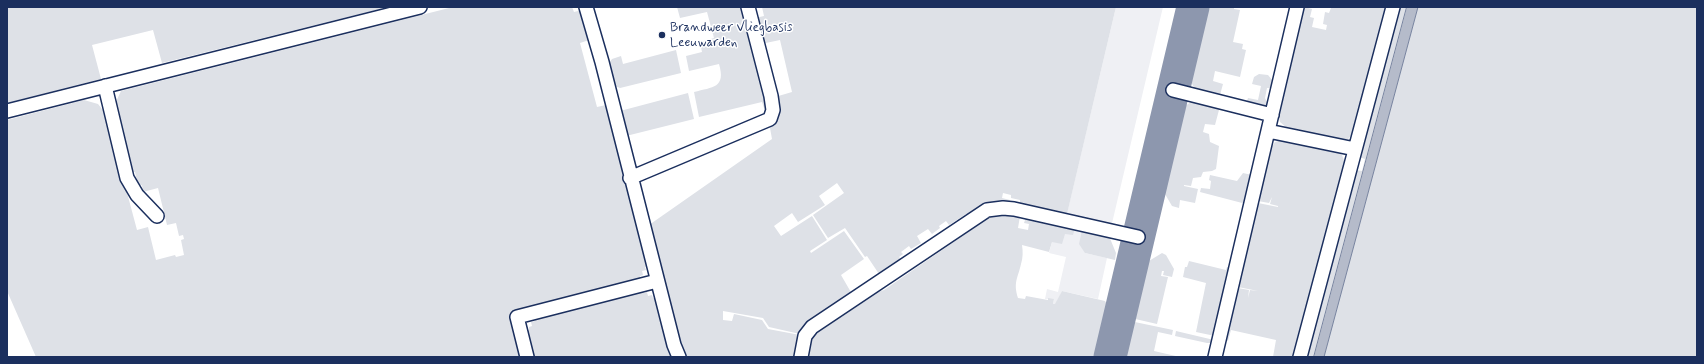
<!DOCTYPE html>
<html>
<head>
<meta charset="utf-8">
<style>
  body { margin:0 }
  #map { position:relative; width:1704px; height:364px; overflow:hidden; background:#fff; font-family:Mynerve,sans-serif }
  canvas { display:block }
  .frame { position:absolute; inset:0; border:8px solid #1b2f5e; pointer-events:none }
</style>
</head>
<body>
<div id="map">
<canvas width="1704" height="364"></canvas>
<div class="frame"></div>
</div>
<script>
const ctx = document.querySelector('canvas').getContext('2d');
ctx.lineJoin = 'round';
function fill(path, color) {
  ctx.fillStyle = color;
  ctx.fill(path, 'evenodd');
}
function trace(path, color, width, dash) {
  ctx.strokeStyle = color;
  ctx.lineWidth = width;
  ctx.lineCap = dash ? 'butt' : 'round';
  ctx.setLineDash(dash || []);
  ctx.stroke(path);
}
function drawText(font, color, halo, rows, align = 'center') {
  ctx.font = font + ' Mynerve,sans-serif';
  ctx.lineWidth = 3;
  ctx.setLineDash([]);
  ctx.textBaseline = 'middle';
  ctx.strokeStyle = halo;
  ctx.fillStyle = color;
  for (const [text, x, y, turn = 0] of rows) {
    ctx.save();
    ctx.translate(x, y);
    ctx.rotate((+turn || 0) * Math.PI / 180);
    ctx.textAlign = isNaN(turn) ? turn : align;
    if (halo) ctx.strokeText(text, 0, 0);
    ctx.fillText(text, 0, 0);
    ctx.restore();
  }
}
fill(new Path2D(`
  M1116 7H1163L1109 236 1085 253 1107 258 1098 299 1062 291 1056 304H1053L1054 299H1045L1047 289 1058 292 1066 257 1049 253 1052 242 1064 226Z`), '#eff0f4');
fill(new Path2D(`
  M7 7H388L162 63 153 30 92 45 101 79 7 103Z
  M453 7H572L574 12 582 10 589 40 580 43 597 107 606 105 648 266 645 267 646 270 642 271 643 275 640 276V279L510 313 521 357H36L7 291V120L84 100 98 104 106 114 137 230 148 227 156 260 175 255 176 257 184 255 181 240 184 239 183 235 179 236 176 223 167 225 158 188 143 192 142 185 138 186 135 172H132L115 104 121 91Z
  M677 7H744L766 94 767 108 765 111 762 102 699 117 694 92C713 87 726 88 719 64L689 71 686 56 702 52 700 42 714 38 707 12 680 18Z
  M762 7H1116L1067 214 1020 204V200L1011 198V195L1003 193 1002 198 1010 200 1009 203 968 215 966 214 949 225 946 221 939 226 940 228 932 234 928 229 917 236 921 243 911 249 909 246 901 252 903 254 899 257 901 259 879 274 867 256 865 257 845 228 828 238 813 215 844 193 837 183 819 196 825 205 798 222 792 213 774 226 781 236 812 216 827 240 810 251 811 253 844 231 864 259 841 275 852 294 800 334 769 327 763 318 723 311V320L732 321 734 314 762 320 768 329 800 335 796 357H687L679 342 649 225 772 139 770 128 777 119 775 97 792 92 780 40 761 44 755 18 764 16Z
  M1205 7H1234V9L1240 10 1233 42 1243 44 1242 49 1246 50 1240 77 1215 71 1213 81 1223 84 1220 95 1195 89 1188 77Z
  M1304 7 1312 9 1310 17 1314 18 1312 27 1326 30 1327 25 1323 24 1325 12 1329 13 1331 8 1387 7 1353 134 1348 139 1338 140 1287 128 1280 122 1279 118Z
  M1399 7H1407L1314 357H1306L1356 170 1362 171 1365 159 1359 157Z
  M1418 7H1697V357H1324Z
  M676 50 681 73 620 88 615 86 609 63 612 59 621 56 623 64Z
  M1259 74 1268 75 1273 81V88H1267L1265 98 1269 106 1247 101 1248 98 1258 100 1261 86 1252 84 1254 77Z
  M688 93 694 119 626 136 620 111Z
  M1192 101 1218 107 1219 110 1215 125 1205 124 1203 132 1209 134 1210 142 1219 146 1216 169 1212 171 1203 172 1201 177 1193 178 1191 186 1184 185V186L1198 189 1195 203 1180 200 1179 208 1172 206 1162 189 1180 110Z
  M1284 139 1336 151 1342 155 1345 163 1294 357H1273L1276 340 1231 330 1228 341 1225 340 1238 288 1249 290 1248 298 1250 290 1258 291 1238 287 1258 203 1278 207V206L1270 204 1272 197 1269 203 1258 201 1270 149 1275 142Z
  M1243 173 1252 175 1246 204 1200 192 1201 188 1210 189 1211 181 1209 180 1210 175 1237 181Z
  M1004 214 1020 216 1018 228 1028 230 1029 224 1024 223 1026 217 1075 228 1073 235 1065 234 1062 244 1052 242 1049 252 1022 245C1023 251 1023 258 1021 264 1018 278 1013 282 1018 298L1025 299 1026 296 1048 300V298L1054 299 1053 304H1055L1062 291 1105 301 1110 309 1099 357H806L810 339 816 332 872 294 884 290 977 226C986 217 992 216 1004 214Z
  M1082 230 1109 236 1116 253 1115 260 1085 253 1079 244Z
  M1162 253 1166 255 1174 269 1172 277 1163 275 1164 271H1162L1161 276 1168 277 1157 324 1131 318 1144 264Z
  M1189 261 1226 270 1227 267H1231L1215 336 1196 332 1206 283 1183 277 1185 267H1187Z
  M643 290 644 293 647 292 648 296 652 295 653 298H656L673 357H532L526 331 529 330V327L532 326 531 322 535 321 534 317Z
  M1130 321 1173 330 1172 335 1158 332 1154 351 1180 357H1122Z
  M1176 331 1214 340 1211 343H1207L1175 336Z`), '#dee1e7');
const water = new Path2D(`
  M1407 7H1418L1324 357H1314Z`);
fill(water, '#b5bbca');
trace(water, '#77839f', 1);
trace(new Path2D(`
  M1110 357 1193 7`), '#8d97ae', 33);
const minor = new Path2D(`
  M586 7 602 62 674 345 679 357
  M105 86 127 178 137 195 157 216
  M1173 90 1272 115
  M7 111 420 7
  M1268 131 1355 149
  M630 178 770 119 773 110 771 96 748 7
  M527 357 517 317 657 281
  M801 357 805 336 812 327 987 210 1003 208 1014 209 1138 237
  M1215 357 1297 7
  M1300 357 1393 7`);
trace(minor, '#1b2f5e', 16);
trace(minor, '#fff', 13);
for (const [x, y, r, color] of [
  [662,35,4,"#1b2f5e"]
]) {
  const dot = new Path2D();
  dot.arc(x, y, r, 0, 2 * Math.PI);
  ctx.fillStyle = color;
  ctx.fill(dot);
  trace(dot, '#fff', 1.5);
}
drawText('13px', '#1b2f5e', '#fff', [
  ["Brandweer Vliegbasis",670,28],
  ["Leeuwarden",670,43]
], 'left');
</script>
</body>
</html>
